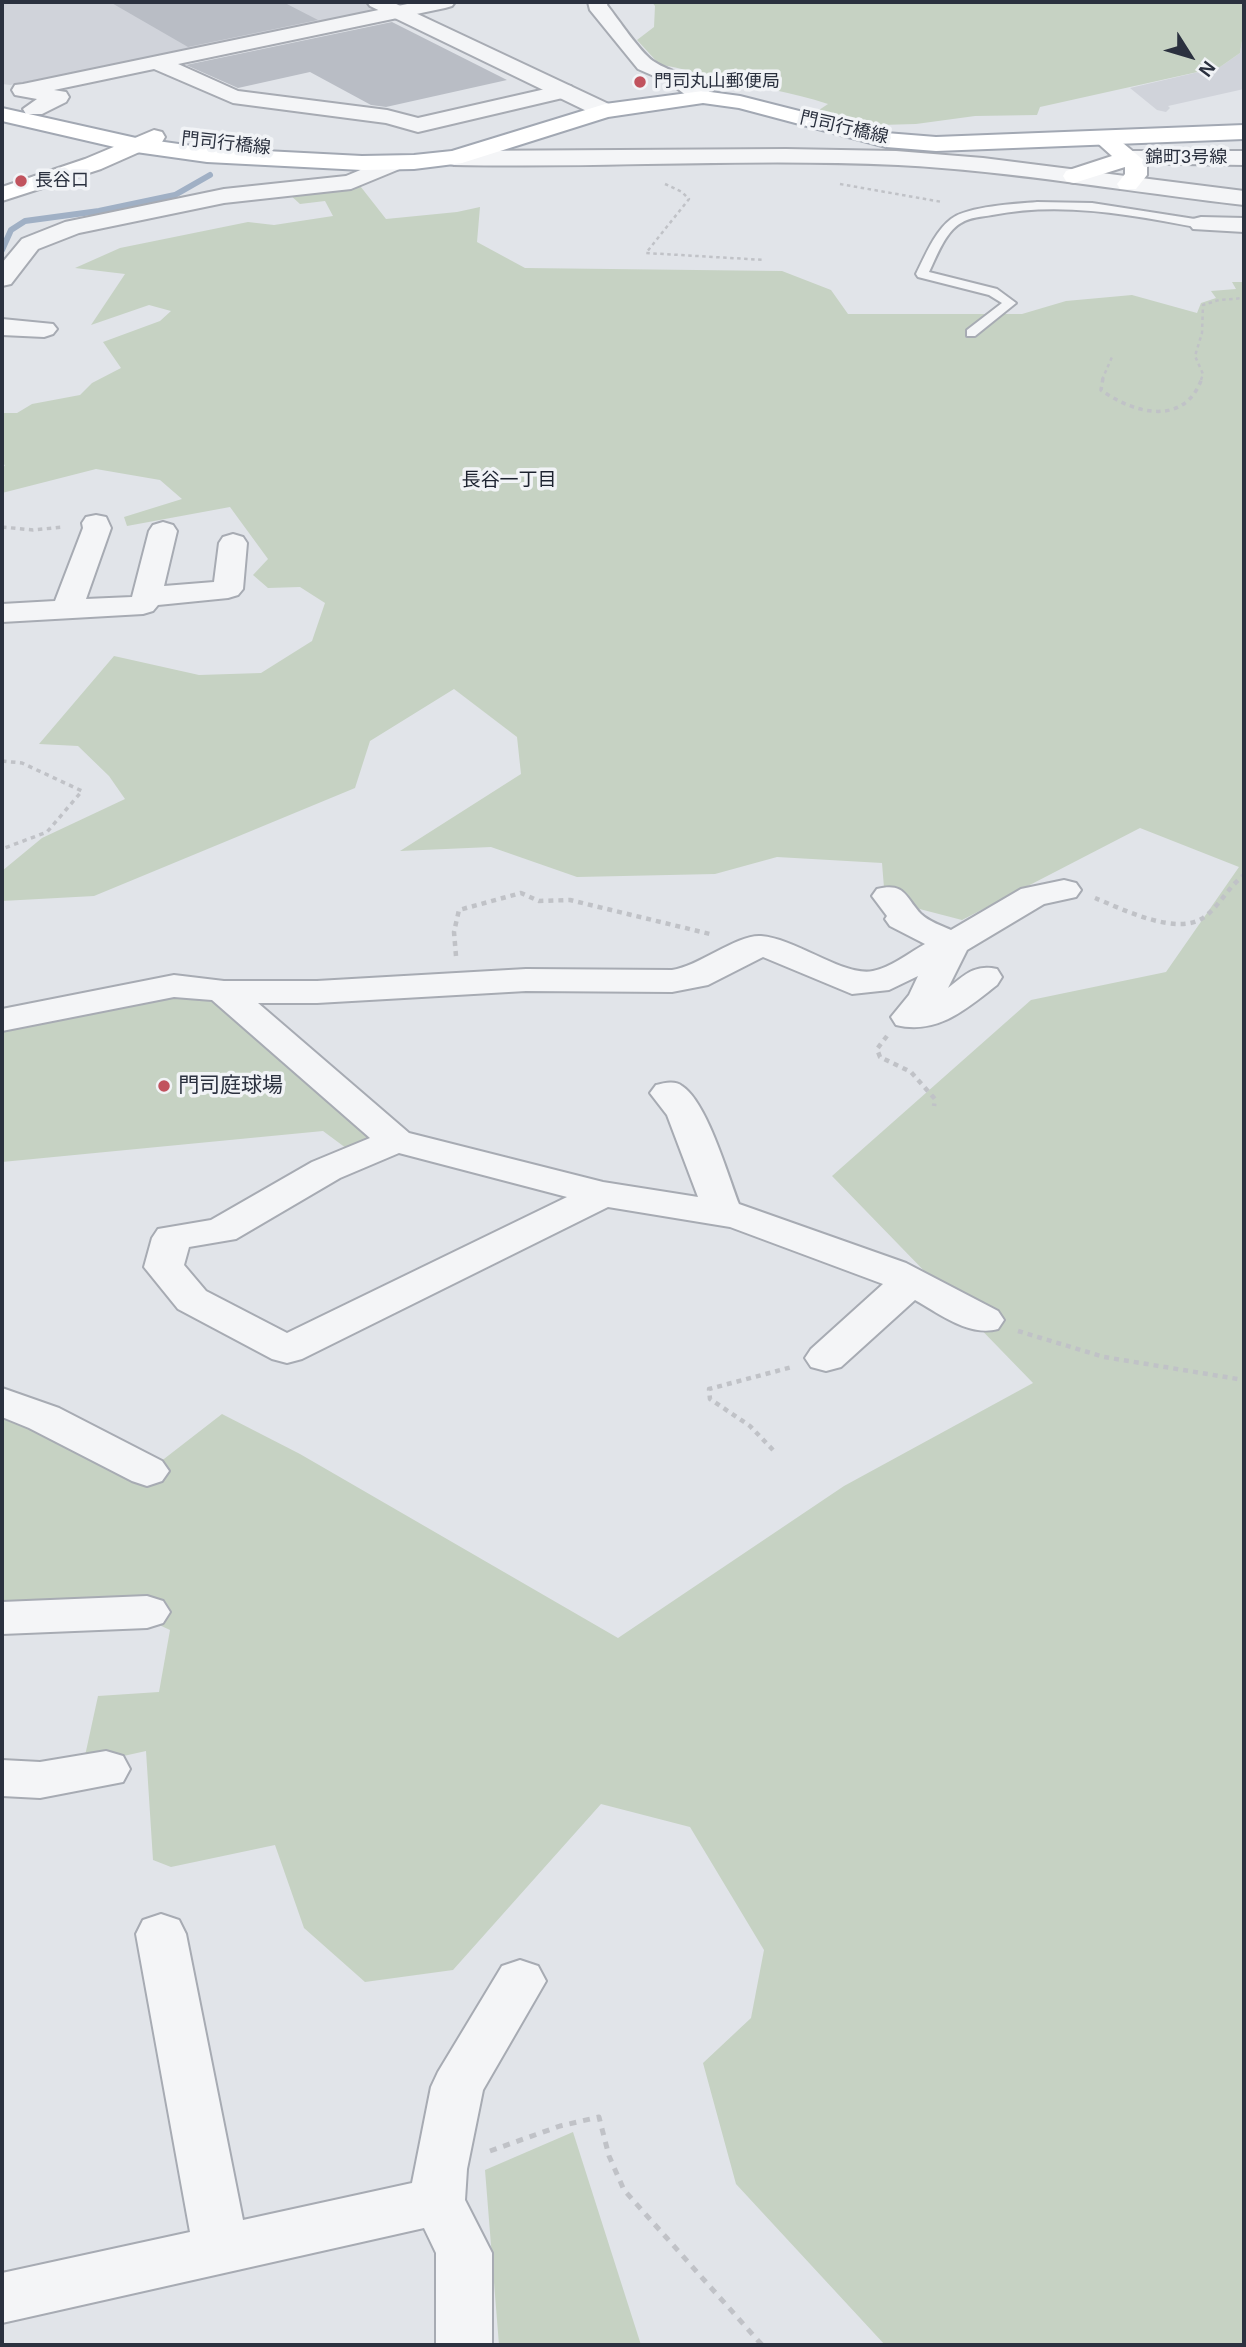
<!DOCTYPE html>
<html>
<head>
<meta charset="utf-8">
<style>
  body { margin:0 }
  #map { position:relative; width:1246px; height:2347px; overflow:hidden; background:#e1e4e9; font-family:Helvetica,sans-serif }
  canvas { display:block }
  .frame { position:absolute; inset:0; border:4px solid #2b313f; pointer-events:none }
  .north { position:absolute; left:1155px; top:21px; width:70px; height:70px; -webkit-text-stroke:5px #f1f3f6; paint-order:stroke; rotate:127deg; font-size:19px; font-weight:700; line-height:28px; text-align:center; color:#2b313f }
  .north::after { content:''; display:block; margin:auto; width:24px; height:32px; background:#2b313f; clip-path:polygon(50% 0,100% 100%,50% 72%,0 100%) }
</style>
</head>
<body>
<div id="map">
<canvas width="1246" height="2347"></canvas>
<div class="frame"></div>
<div class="north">N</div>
</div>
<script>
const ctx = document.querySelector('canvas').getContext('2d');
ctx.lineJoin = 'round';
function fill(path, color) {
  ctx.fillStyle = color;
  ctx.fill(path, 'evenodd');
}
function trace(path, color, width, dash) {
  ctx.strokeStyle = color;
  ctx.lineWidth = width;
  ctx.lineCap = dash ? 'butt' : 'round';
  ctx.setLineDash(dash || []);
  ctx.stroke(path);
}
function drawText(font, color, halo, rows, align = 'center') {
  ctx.font = font + ' Helvetica,"Noto Sans JP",sans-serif';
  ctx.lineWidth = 7;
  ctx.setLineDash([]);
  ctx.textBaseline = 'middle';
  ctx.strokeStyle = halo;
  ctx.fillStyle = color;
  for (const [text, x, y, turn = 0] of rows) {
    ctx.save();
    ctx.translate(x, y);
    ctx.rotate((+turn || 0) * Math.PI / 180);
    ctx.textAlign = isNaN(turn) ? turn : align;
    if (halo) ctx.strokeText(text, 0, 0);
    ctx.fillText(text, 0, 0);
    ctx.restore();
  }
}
fill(new Path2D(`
  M2 2H362L380 11 10 85 2 84Z
  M1244 29V89L1168 106 1170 108 1166 112 1157 110 1130 88 1220 67 1240 53Z`), '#d0d3da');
fill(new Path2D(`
  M652 2H1244V29L1240 53 1220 67 1040 107 1037 115 975 116 916 124 880 125 819 110 828 104C792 92 757 87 720 79 699 75 681 67 660 65L637 40 654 27 655 6Z
  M357 182 386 219 457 212 480 207 477 242 525 268 782 271 831 290 848 314H1022L1066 301 1132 295 1197 313 1201 303 1216 298 1211 291 1236 289 1232 282H1244V2345H885L736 2184 703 2063 751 2018 764 1950 690 1827 601 1804 453 1970 365 1982 304 1928 275 1845 171 1867 153 1860 146 1751 83 1765 98 1696 159 1692 170 1630 153 1622 148 1603 2 1606V1410L142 1476 222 1414 300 1454 618 1638 844 1486 1033 1383 832 1176 1031 1000 1166 972 1239 867 1140 828 962 920 885 900 882 863 777 857 715 874 577 877 491 847 400 851 521 774 517 737 454 689 370 741 355 788 94 896 2 901V871L42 838 125 799 109 776 78 746 39 744 114 656 199 675 261 673 312 641 325 603 300 587 268 588 253 575 268 559 230 507 127 526 124 517 182 499 160 480 96 469 2 493V470L5 465 2 464V413H17L32 404 80 395 92 383 121 368 103 342 160 321 171 311 149 305 91 325 125 274 75 268 120 248 248 222 274 225 333 216 325 201 300 204 289 194Z
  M182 993 217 996 370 1134 364 1145 350 1151 323 1131 2 1162V1028Z
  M573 2132 641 2345H499L485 2170Z`), '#c6d2c3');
trace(new Path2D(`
  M2 250 11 230 25 221 99 211 175 195 210 175`), '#a0b0c5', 6);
fill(new Path2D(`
  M110 2H283L318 20 188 47Z
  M392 22 507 80 386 107 371 105 310 72 238 88 186 65Z`), '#b9bdc5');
const service = new Path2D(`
  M1037 202 1092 203 1201 220 1207 224 1201 228C1132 215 1062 201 992 215 982 217 970 217 961 223 945 232 937 256 929 272L997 289 1016 303 975 336H967V330L1002 303 989 295 918 277 916 274C925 256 935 231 951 219 968 206 1015 204 1037 202Z`);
const minor = new Path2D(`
  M417 2H455L452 6 445 8 178 64 238 91 387 110 418 118 563 85 571 86 574 91 571 96 418 132 386 123 233 103 154 69 54 90 66 92 69 97 66 102 42 114H26L23 109 37 99 15 95 12 90 15 85 23 84Z
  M588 2H608L607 5C619 20 639 51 653 61 672 74 699 76 714 97L711 102H695L670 83 638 69 590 10Z
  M394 156 402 158 405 163 402 168 351 189 224 203 79 233 38 249 11 284 2 286V263L22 239 65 222 224 189 346 176Z
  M1201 217 1244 218V232L1193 229 1189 224 1193 219Z
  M2 319 53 324 57 329 53 334 44 337 2 335Z
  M96 515 106 517 111 528 86 599 132 597 149 531 153 525 163 522 173 525 177 531 164 586 214 582 219 543 223 537 233 534 243 537 247 543 243 589 238 595 228 598 158 605 153 611 143 614 2 622V604L55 601 83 528 82 523 86 517Z
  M1064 880 1076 883 1081 890 1076 897 1044 904 967 950 948 988C965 975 974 964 997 969L1002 977 997 985C966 1009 938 1035 896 1025L891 1017 909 995 918 976 889 990 852 994 763 957 708 985 672 992 526 991 317 1003H258L409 1133 603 1182 698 1197 667 1115 650 1093 656 1085C664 1083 675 1080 682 1086 707 1102 728 1176 739 1204L906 1263 998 1311 1004 1320 998 1329C969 1337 940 1314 915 1300L841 1367 826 1371 811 1367 805 1358 811 1349 883 1284 730 1227 608 1207 302 1359 287 1363 272 1359 178 1309 144 1267 152 1238 158 1229 211 1220 312 1162 370 1138 212 1000 174 997 2 1031V1009L174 975 224 981H317L526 969 672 970C699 966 738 934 761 936 797 939 844 977 873 971 890 968 909 953 925 944L890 926 885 919 887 916 872 896 877 889C905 882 905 897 921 914 928 921 942 926 951 930L1021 889ZM399 1153 567 1197 287 1333 206 1291 184 1265 189 1247 236 1239 340 1178Z
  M2 1388 59 1408 162 1461 169 1471 162 1481 147 1486 132 1481 29 1428 2 1417Z
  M147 1596 163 1601 170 1612 163 1623 147 1628 2 1634V1602Z
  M106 1751 123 1756 130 1769 123 1782 40 1798 2 1796V1760L40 1762Z
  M161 1914 179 1920 186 1934 243 2220 412 2183 431 2087 438 2072 502 1966 520 1960 538 1966 546 1981 483 2090 467 2169 465 2200 492 2253V2345H436V2253L424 2228 2 2323V2273L190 2232 136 1934 143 1920Z`);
const tertiary = new Path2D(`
  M367 2H392L613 106 616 111 613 116H597L370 6Z
  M786 149 896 151 983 158 1244 191V205C1129 192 1014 171 898 165 750 158 602 168 454 165L446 163 443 158 446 153 454 151Z
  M1128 151H1244V165L1120 163 1117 158 1120 153Z`);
const secondary = new Path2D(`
  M154 130 162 132 165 137 162 142 101 169 2 201V187L85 159Z
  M1104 132 1112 134 1147 163V175L1136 189H1120L1117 184 1125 174V167L1074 183 1066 181 1063 176 1066 171 1112 156 1093 139 1096 134Z`);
const primary = new Path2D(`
  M703 91 740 96 886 133 936 137 1244 125V139L936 151 886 147 739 108 703 103 608 117 462 163 414 169 362 170 207 162 136 152 2 121V108L136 138 207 148 362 156 414 155 452 151 605 104Z`);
trace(service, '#a7abb3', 4);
trace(minor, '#a7abb3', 4);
trace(tertiary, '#a7abb3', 4);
trace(secondary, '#a7abb3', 4);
trace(primary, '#a2a8b3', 4);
trace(new Path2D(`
  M665 184 682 192 689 199 646 253 765 260
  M840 184 942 202
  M1102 380 1112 357
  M1201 380 1203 374 1195 356 1202 333 1203 305 1219 300 1244 298`), '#c0c2c7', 2.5, [3.5, 3.5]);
trace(new Path2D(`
  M1103 378 1101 390C1134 414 1185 427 1202 378
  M2 527 33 530 63 527
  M2 761 22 763 82 791 47 832 2 849`), '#c0c2c7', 3.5, [4.5, 4.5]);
trace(new Path2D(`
  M1095 898C1122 909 1176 936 1203 918 1219 907 1228 887 1244 875
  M456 956 454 932 459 910 521 893 539 901 570 900 710 934
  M887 1036 877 1049 880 1057 911 1072 935 1099 934 1106
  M1018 1331 1104 1357 1244 1380
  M773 1450 750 1426 710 1399 709 1389 792 1367`), '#c0c2c7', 4.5, [5, 5]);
trace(new Path2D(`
  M490 2151 560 2126 599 2117 609 2156 624 2190 762 2345`), '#c0c2c7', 5, [7, 7]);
fill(service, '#f4f5f7');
fill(minor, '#f4f5f7');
fill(tertiary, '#f4f5f7');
fill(secondary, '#fff');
fill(primary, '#fff');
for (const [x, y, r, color] of [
  [640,82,7,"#c1535e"],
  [21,181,7,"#c1535e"],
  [164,1086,7,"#c1535e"]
]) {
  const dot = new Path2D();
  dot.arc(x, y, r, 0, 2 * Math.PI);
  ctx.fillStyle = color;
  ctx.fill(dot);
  trace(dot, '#f1f3f6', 2.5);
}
drawText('18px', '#2b313f', '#f1f3f6', [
  ["門司丸山郵便局",654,82],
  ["長谷口",35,181]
], 'left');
drawText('18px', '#2b313f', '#f1f3f6', [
  ["門司行橋線",844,128,13],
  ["門司行橋線",226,144,6],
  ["錦町3号線",1186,158]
]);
drawText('19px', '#1d2330', '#f1f3f6', [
  ["長谷一丁目",509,481]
]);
drawText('21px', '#2b313f', '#f1f3f6', [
  ["門司庭球場",178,1086]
], 'left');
</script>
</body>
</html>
